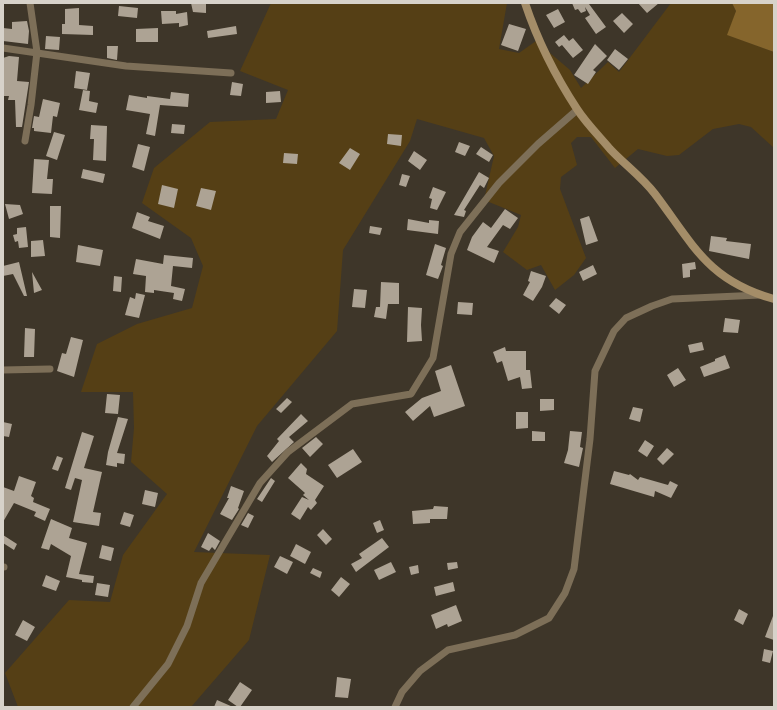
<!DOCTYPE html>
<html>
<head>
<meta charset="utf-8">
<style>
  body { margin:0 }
  #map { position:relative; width:777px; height:710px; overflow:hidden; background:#3e3629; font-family:Helvetica,sans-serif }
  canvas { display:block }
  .frame { position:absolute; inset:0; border:4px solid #d7d2ca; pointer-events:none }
</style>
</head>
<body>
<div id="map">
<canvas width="777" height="710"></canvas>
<div class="frame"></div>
</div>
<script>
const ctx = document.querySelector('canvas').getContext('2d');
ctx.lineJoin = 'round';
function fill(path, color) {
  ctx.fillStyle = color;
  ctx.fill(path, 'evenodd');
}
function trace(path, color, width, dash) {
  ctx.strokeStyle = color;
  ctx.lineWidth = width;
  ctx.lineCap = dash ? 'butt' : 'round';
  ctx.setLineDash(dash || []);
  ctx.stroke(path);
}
fill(new Path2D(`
  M271 3H507L499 49 519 53 536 41 570 70 581 88 608 62 619 72 671 3H732L736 11 728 35 774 52V148L751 127 739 124 713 129 679 155 667 156 638 149 615 168 591 137H577L571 143 577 165 561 177 560 189 586 258 574 275 555 290 541 265 527 270 503 252 518 227 521 215 484 200 494 156 484 138 417 119 410 141 343 250 337 331 257 426 194 552 270 555 249 640 191 707H18L5 673 69 600 110 602 123 555 167 494 131 462 134 428 133 392H81L97 344 137 324 192 308 203 266 191 238 142 203 154 168 210 122 276 119 288 90 240 71Z`), '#553f15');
fill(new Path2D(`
  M732 3H774V52L727 35 736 11Z`), '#85652c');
fill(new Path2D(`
  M191 3H206V13L193 12Z
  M572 3H591L589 4 606 27 596 34 585 18 590 15 585 7 586 11 581 13 578 9 575 10Z
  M638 3H659L647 13Z
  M119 6 138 8 137 18 118 16Z
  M79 8V25L93 26V35L62 34V24H65V9Z
  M558 9 565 22 554 28 546 15Z
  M161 11H176V14L187 12 188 25 179 27V23L162 24Z
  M622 13 633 24 624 33 613 21Z
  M27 21 29 31 28 44 3 41V28L12 29V22Z
  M509 24 526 29 518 51 501 45Z
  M236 26 237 34 208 38 207 31Z
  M158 28V42H136V29Z
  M564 35 569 41 573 38 583 50 573 58 562 45 559 47 555 42Z
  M46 36 60 37 59 50 45 49Z
  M595 44 607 56 593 70 596 72 588 84 574 75Z
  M107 46H118L117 60 107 58Z
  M615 49 628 59 619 70 607 60Z
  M9 56 19 57 17 81 29 82 22 127H16L15 100H8L9 96H3V58Z
  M76 71 90 73 87 90 74 88Z
  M232 82 243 84 241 96 230 95Z
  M83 90 90 91 89 101 98 103 96 113 79 110Z
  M280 91 281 102 266 103V92Z
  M171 92 189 94 188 107 160 105 155 136 146 134 150 114 126 110 129 95 147 98V96L170 99Z
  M43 99 60 103 57 117 53 116 51 133 34 131V128H32L34 116 39 117Z
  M172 124 185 125 184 134 171 133Z
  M91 125 107 126 106 161 93 160 94 139H90Z
  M54 132 65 135 57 160 46 156Z
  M388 134 402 135 401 146 387 144Z
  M459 142 470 146 465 156 455 152Z
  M138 144 150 147 144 171 132 167Z
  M481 147 493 155 489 162 476 154Z
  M350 148 360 154 350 170 339 163Z
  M414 151 427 160 420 170 408 161Z
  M284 153 298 154 297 164 283 163Z
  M34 159 49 160 47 179H53L52 194 32 193Z
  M83 169 105 174 103 183 81 178Z
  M479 172 489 178 484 188 480 185 464 210 466 211 464 217 454 215Z
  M402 174 410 176 406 187 399 185Z
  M162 185 178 189 174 208 158 204Z
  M433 187 446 192 437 210 430 208 432 199 429 198Z
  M201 188 216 191 211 210 196 206Z
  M5 204 20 205 23 214 9 219Z
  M50 206H61L60 238 50 237Z
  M505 209 518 218 510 229 503 225 487 247 499 251 494 263 467 250 472 237 483 222 491 228Z
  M137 212 150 217 148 221 164 226 160 239 132 228Z
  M589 216 598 241 586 245 580 219Z
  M408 219 429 223V220L439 221 438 234 407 230Z
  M370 226 382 228 380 235 369 233Z
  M26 227 28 247 19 248 18 241 15 242 13 235 17 234V228Z
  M711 236 727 238 726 241 751 244 749 259 709 251Z
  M43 240 45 256 31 257V241Z
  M435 244 446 248 441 265 443 266 438 279 426 275Z
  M78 245 103 250 100 266 76 262Z
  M164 255 193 258 192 268 173 266 171 286 185 289 182 301 173 299 174 293 154 290V293L145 292 146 276 133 274 136 259 163 264Z
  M19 262 27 296H24L13 274 3 276V266Z
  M695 262 696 269 690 270V277L683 278 682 264Z
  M593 265 597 274 583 281 579 272Z
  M531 271 546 276 542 287 533 301 523 295 530 282 528 281Z
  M32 272 42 290 34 293Z
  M114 276 122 277 121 292 113 291Z
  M381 282 399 283V304H388L386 319 374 317 376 307H380Z
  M354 289 367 290 365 308 352 307Z
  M136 293 145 295 139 318 125 315 130 297 135 299Z
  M556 298 566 305 559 314 549 306Z
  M458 302 473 303 472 315 457 314Z
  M408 307 422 308 421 325 422 341 407 342Z
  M725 318 740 320 738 333 723 332Z
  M25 328 35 329 34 357H24Z
  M71 337 83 340 74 377 57 371 62 353 66 354Z
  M702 342 704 350 690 353 688 345Z
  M505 347 506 351H526V370H530L532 388 522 389 520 377 508 381 502 361 497 363 493 352Z
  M725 355 730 368 704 377 700 367 715 361V359Z
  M451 365 465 406 434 417 430 406 413 421 405 412 422 398 441 391 435 371Z
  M678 368 686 380 674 387 667 375Z
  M107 394 120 395 118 414 105 413Z
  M287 398 292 402 281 413 276 409Z
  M540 399H554V410L540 411Z
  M633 407 643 409 640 422 629 419Z
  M516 412H528V428L516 429Z
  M301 414 308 421 289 437 294 442 272 462 267 456 279 441 277 439Z
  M118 417 128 419 117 453 125 454 124 464 117 463V467L106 465 108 452Z
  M3 422 12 424 9 437 3 436Z
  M532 431 545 432V441H532Z
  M570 431 582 432 580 447 583 448 579 467 564 463 568 450Z
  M82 432 94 436 84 468 102 472 93 512 101 513 99 526 73 522 82 480 75 478 71 490 65 488Z
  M316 437 323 444 310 457 302 448Z
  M645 440 654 446 647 457 638 451Z
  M667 448 674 454 663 465 657 459Z
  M353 449 362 462 337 478 328 465Z
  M57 456 63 458 58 471 52 469Z
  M301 463 307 469 306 474 324 486 315 500 317 503 311 510 308 507 300 520 291 514 302 497 309 500 303 495 305 493 288 478Z
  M614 471 629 475 630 474 638 480 640 477 668 485 670 481 678 485 671 498 655 491 654 497 610 484Z
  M19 476 36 482 31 496 34 498 33 502 50 509 45 521 34 516 36 512 14 503 3 522V487L14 491Z
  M271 478 275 481 262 502 257 499Z
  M231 486 244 491 238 508 239 509 232 520 220 514 229 498H227Z
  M145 490 158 493 155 507 142 504Z
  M434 506 448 507 447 519H430V523L413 524 412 511 433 509Z
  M124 512 134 515 130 527 120 524Z
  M248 513 254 516 248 528 241 525Z
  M51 519 72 528 69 538 87 543 79 574 94 576 93 583 82 582V580L66 577 71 556 51 544 49 550 41 548Z
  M380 520 384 530 377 533 373 523Z
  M323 529 332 539 326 545 317 535Z
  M208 533 220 541 215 550 212 547 209 551 201 547Z
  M3 535 17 544 14 550 3 543Z
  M382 538 389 547 356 572 351 564 362 558 359 554Z
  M296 544 311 552 305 564 290 556Z
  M102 545 114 548 111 561 99 558Z
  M280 556 293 562 287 574 274 567Z
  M391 562 396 572 379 580 374 570Z
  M457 562 458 568 448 570 447 563Z
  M418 565 419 573 411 575 409 567Z
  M313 568 322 572 320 578 310 573Z
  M46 575 60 581 56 591 42 586Z
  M341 577 350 584 339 597 331 590Z
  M453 582 455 591 436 596 434 587Z
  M97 583 110 585 108 597 95 595Z
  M456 605 462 621 448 627 447 624 436 629 431 615Z
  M739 609 748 614 743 625 734 620Z
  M773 616H774V640L765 637Z
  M23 620 35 627 27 641 15 635Z
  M764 649 773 651 770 663 762 661Z
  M337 677 351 679 348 698 335 697Z
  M240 682 252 690 240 707H238L228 700Z
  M217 700 233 707H214Z`), '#ada394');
trace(new Path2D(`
  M3 48 126 66 231 73
  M25 141 31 105 37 52 30 3
  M3 370 50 369
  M3 567H4
  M133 707 168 664 187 626 201 583 260 483 288 452 352 404 411 394 433 358 451 254 460 232 499 183 538 144 577 110
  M395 707 402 692 420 671 448 650 515 635 549 618 565 593 574 569 590 439 595 371 614 331 626 318 652 306 672 299 760 295`), '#7d6f58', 7);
trace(new Path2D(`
  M525 3C537 39 556 77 577 109 586 123 599 136 610 149 624 164 642 177 655 194 693 244 707 280 774 299`), '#a48d68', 8);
</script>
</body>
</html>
